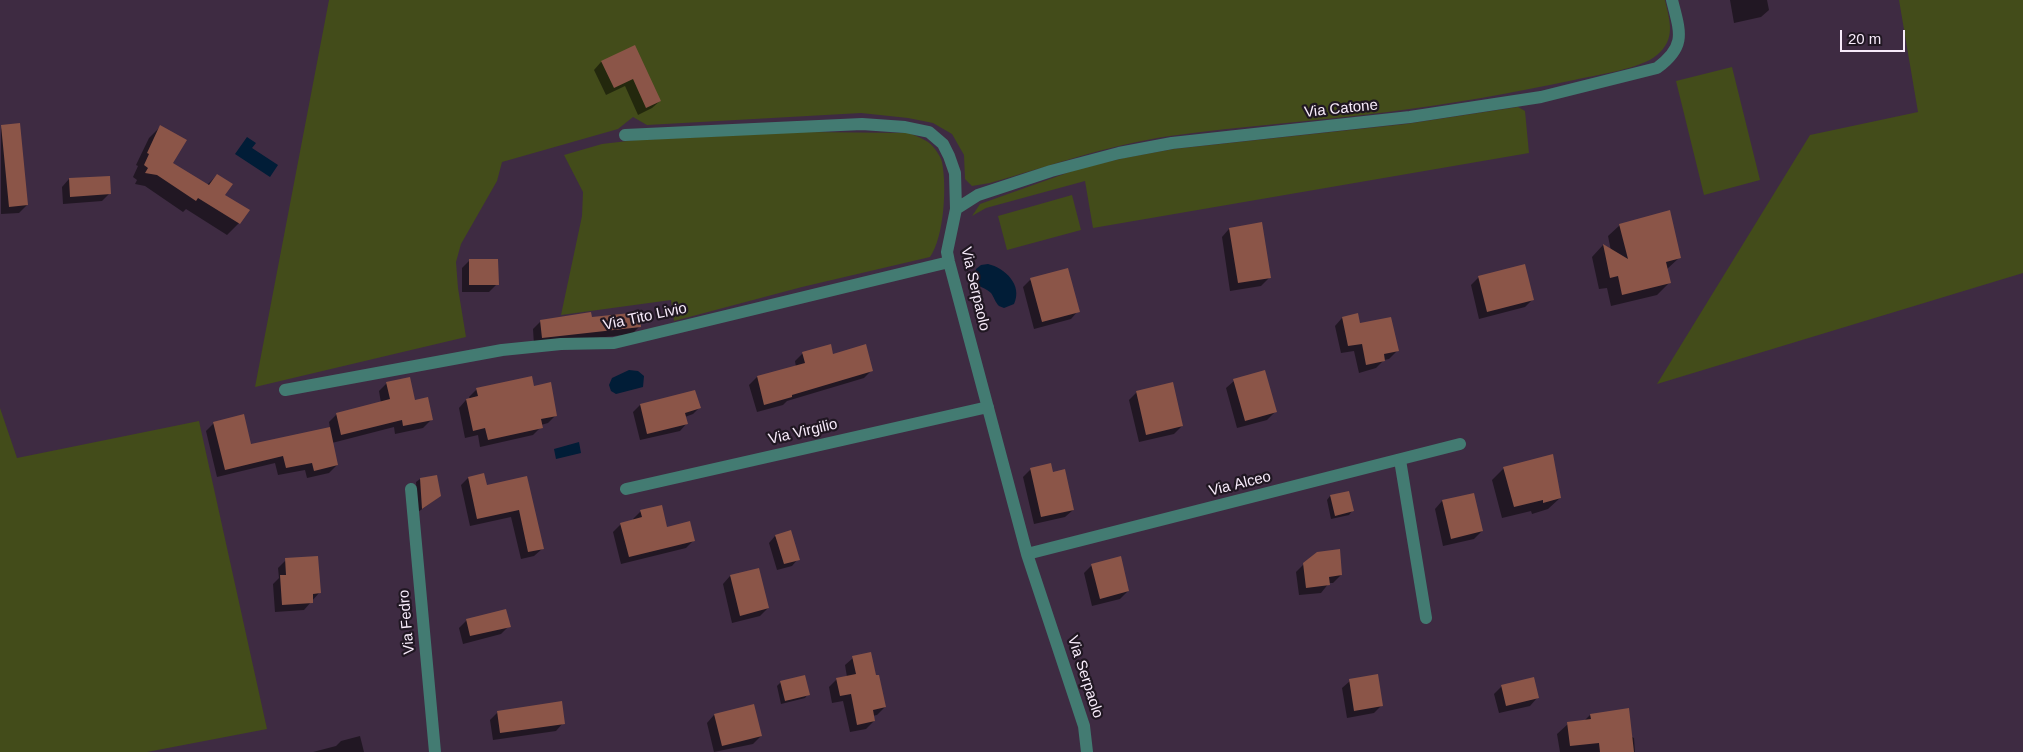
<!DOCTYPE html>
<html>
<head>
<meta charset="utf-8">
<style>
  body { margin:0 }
  #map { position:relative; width:2023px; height:752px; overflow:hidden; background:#3e2b42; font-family:Arial,sans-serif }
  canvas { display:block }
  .scale { position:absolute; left:1840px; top:30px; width:65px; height:22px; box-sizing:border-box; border:2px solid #f7ebfa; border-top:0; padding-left:6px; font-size:15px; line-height:18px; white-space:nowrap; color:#f7ebfa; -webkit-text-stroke:4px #201722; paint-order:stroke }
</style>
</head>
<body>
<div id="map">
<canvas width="2023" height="752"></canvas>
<div class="scale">20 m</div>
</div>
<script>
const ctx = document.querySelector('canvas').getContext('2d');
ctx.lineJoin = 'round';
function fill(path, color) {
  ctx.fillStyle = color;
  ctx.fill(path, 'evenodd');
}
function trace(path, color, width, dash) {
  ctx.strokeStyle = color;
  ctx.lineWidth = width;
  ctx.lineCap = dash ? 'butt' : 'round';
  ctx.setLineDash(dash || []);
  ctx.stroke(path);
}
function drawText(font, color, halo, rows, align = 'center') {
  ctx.font = font + ' Arial,sans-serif';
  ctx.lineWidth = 4.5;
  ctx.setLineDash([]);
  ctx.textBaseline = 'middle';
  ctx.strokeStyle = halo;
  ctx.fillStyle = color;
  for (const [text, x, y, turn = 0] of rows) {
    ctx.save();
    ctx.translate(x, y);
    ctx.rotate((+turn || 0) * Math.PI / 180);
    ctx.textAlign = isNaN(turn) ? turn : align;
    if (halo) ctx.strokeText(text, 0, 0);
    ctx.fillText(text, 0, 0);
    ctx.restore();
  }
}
fill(new Path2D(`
  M329 0H1665C1670 22 1676 39 1657 55 1641 69 1596 75 1574 80 1513 93 1450 104 1388 112 1315 121 1242 126 1170 136 1108 145 1050 166 990 183L972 186 965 179 964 155 952 134 933 123 908 118 861 113 647 125 633 117 618 129 502 162 497 181 461 244 456 262 458 288 466 337 255 387Z
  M1899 0H2023V273L1657 384 1810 135 1918 112Z
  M1732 67 1760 180 1704 195 1676 81Z
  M1518 107 1525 111 1529 153 1093 228 1085 181 986 208 972 216 980 204 1078 169 1124 158 1174 149 1406 124Z
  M803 132 909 133C918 137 929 140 935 149 938 153 941 158 942 162 947 187 944 237 930 257L802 287 674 321 671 300 561 315 582 216 583 192 564 155 602 144 636 140Z
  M1072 195 1081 230 1007 250 998 216Z
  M0 408 17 458 199 421 267 729 147 752H0Z`), '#434c1a');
fill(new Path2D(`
  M247 137 256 143 252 148 278 165 270 177 235 154Z
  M988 264C1005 268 1023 285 1014 304L1004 308 999 306C995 302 994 297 991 293 982 284 970 289 976 269L981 265Z
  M629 370 638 371 644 376 643 387 616 394 611 391 609 385 612 378Z
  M579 442 581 453 556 459 554 449Z`), '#011d37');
fill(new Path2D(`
  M1730 0H1767L1769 10 1761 17 1734 23Z
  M634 47 660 101 652 108 638 115 625 86 606 95 594 70 601 62Z
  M1 127 27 205 19 213 1 214Z
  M160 127 171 164 207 185 217 175 223 195 239 223 227 235 186 209 183 212 145 186 135 184 137 180 133 177 138 166 136 165 149 138Z
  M69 179 110 193 102 201 63 204 62 187Z
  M1620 225 1680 257 1666 270 1669 283 1657 295 1611 306 1607 288 1599 289 1592 257 1603 245 1611 251 1608 236Z
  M1229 229 1269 278 1261 286 1230 291 1222 237Z
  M470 260 497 284 489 292H462V268Z
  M1479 277 1532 300 1525 307 1479 319 1471 285Z
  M1030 280 1078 311 1071 319 1034 329 1023 287Z
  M1342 318 1360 325 1397 351 1389 359 1384 360 1376 368 1359 373 1354 351 1341 353 1335 326Z
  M541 321 640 326 632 334 534 345 533 329Z
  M830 345 833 355 872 370 864 378 787 401 783 405 757 412 749 385 757 377 796 367 795 361 802 354Z
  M1234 381 1275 412 1267 420 1237 428 1226 388Z
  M387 383 414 402 431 420 423 428 395 434 394 427 332 443 337 465 329 473 307 478 305 470 278 475 275 463 217 477 206 431 214 423 250 446 330 428 329 422 337 414 381 403 379 391Z
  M533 387 556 415 548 423 541 425V427L533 435 480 447 478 435 465 438 459 408 466 400 470 399 469 397 477 389Z
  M1137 392 1182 426 1174 434 1139 442 1129 400Z
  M640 405 700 407 693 414 685 417 687 423 680 431 640 440 633 412Z
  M1504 468 1560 498 1548 509 1532 514 1531 511 1502 518 1492 480Z
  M1031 469 1073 510 1065 517 1034 524 1023 477Z
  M468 478 486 486 526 478 542 549 534 556 521 559 511 517 470 526 461 485Z
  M420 479 436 499 418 512 416 482Z
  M1330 496 1352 511 1349 515 1331 519 1327 500Z
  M1442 501 1482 531 1474 539 1443 546 1435 509Z
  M641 511 667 528 694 540 686 548 621 564 613 532 621 524 634 521 633 519Z
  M775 536 798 559 792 566 777 570 769 543Z
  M286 560 319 593 304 610 275 612 273 584 279 578 278 568Z
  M1304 564 1341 575 1333 583H1329L1321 593 1299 595 1296 572Z
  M1092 565 1128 591 1120 599 1092 606 1084 573Z
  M730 576 768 608 760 616 732 623 723 584Z
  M467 620 509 626 501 634 463 644 459 628Z
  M853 658 875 677 885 707 877 715 872 716 874 721 866 729 850 732 843 701 832 703 829 687 837 679 847 677 845 665Z
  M1350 681 1382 705 1374 713 1347 718 1342 688Z
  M781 682 808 694 805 698 781 704 777 686Z
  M1502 686 1537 698 1530 706 1499 713 1494 694Z
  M498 712 563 723 556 731 493 740 490 720Z
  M714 715 761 736 753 744 714 752 707 723Z
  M1590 715 1634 738 1635 752H1560L1557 734 1568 724 1584 721Z
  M360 736 364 752H313L336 746 341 741Z`), '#0007');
fill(new Path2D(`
  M635 45 661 101 646 108 633 79 614 88 601 61Z
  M20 123 28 205 9 207 1 125Z
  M160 125 187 140 173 163 209 185 217 174 233 184 225 195 250 210 240 224 198 198 196 201 157 175 145 173 148 168 144 165 149 154 147 153Z
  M110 176 111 194 70 197 69 178Z
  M1670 210 1681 258 1666 262 1671 283 1622 295 1618 276 1610 278 1603 244 1628 259 1619 224Z
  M1262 222 1271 278 1238 283 1229 228Z
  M469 259H498L499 285H469Z
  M1525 264 1534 300 1487 312 1478 276Z
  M1068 268 1080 312 1042 322 1030 278Z
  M591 312 592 317 640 312 641 327 542 338 540 320Z
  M1358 313 1360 323 1391 317 1399 351 1384 354 1385 361 1366 365 1362 344 1348 346 1342 317Z
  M831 344 833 354 866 344 873 371 792 395V397L764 405 757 376 805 363 802 352Z
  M1265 370 1277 412 1245 421 1233 379Z
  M532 376 534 386 551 382 557 416 541 419 543 428 488 440 485 428 473 431 466 399 478 396 476 388Z
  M410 377 415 400 428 397 433 420 403 426 402 420 341 435 336 413 390 399 386 382Z
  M1173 382 1183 426 1146 435 1136 391Z
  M695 390 701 408 685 413 688 424 647 434 640 404Z
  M244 414 251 444 330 427 338 465 314 471 312 463 286 468 283 456 225 470 213 422Z
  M1553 454 1561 498 1543 503V500L1514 507 1503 467Z
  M1051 463 1053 472 1065 469 1074 510 1041 517 1030 468Z
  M484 473 487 485 527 476 544 549 528 552 519 510 477 519 468 477Z
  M437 475 441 496 422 509 420 478Z
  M1349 491 1354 511 1335 516 1330 495Z
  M1474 493 1483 531 1451 539 1442 500Z
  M662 505 667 527 690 521 695 541 629 557 620 523 642 517 640 510Z
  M791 530 800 560 784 564 775 535Z
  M1340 549 1342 575 1329 577 1330 585 1306 588 1303 563 1317 552Z
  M318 556 321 593 313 594V603L282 605 280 575H286L285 558Z
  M1121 556 1129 591 1100 599 1091 564Z
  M759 568 769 608 740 616 730 575Z
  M506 609 511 627 470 636 466 619Z
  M871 652 876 675H879L886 707 873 710 875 721 857 725 851 694 840 696 836 678 856 674 852 656Z
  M1378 674 1383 706 1354 711 1349 679Z
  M805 675 810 695 785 701 780 681Z
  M1534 677 1539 698 1506 706 1501 685Z
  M562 701 565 724 500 733 497 711Z
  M754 704 762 736 722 746 714 714Z
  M1629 708 1634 752H1600L1599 743 1570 746 1567 722 1591 719 1590 714Z`), '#8b5548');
trace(new Path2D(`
  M625 135 862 124 905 127 929 132 943 144 949 156 955 173 956 209 947 252 949 262 1027 554 1084 726 1087 752
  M956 209 978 195 1051 171 1119 153 1172 143 1410 117 1541 97 1657 68C1687 46 1680 32 1672 0
  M285 390 502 350 561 344 614 343 949 262
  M1400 460 1426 618
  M411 489 435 752
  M626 489 988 407
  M1027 554 1460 444`), '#437b72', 12);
drawText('15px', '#f7ebfa', '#201722', [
  ["Via Catone",1341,109,-6],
  ["Via Serpaolo",975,289,77],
  ["Via Tito Livio",645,317,-12],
  ["Via Virgilio",803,432,-13],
  ["Via Alceo",1240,484,-14],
  ["Via Fedro",407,622,-95],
  ["Via Serpaolo",1085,677,72]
]);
</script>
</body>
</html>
